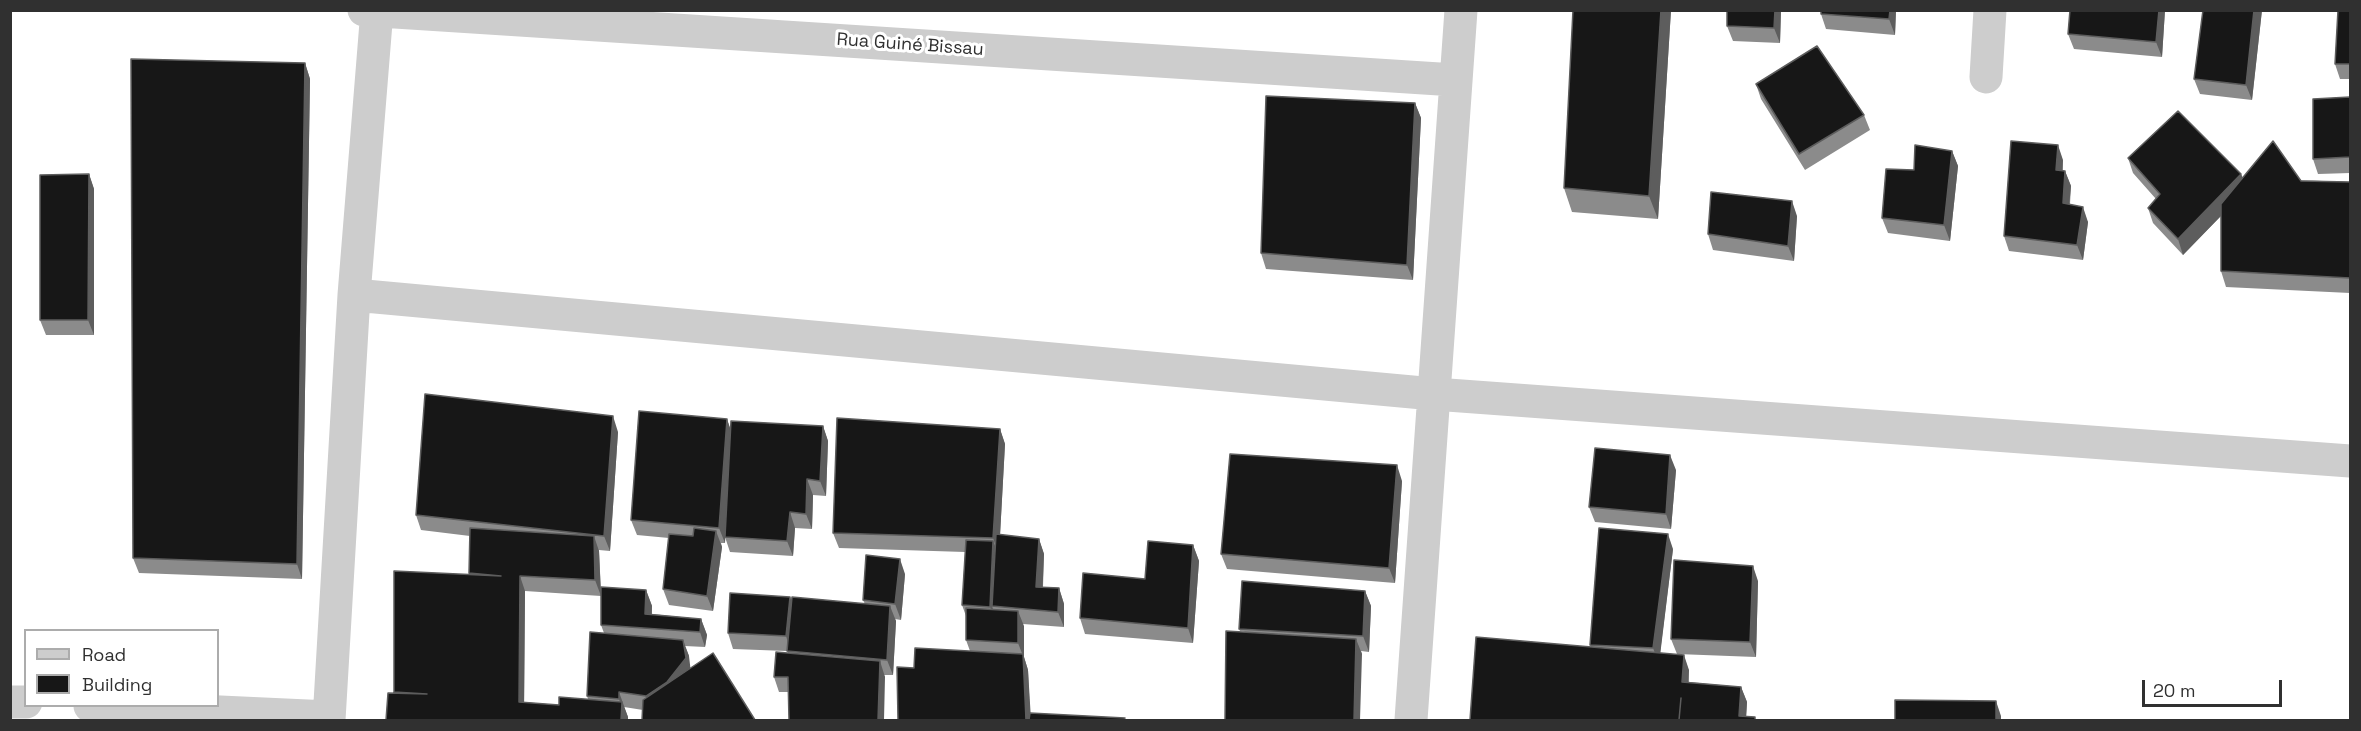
<!DOCTYPE html>
<html>
<head>
<meta charset="utf-8">
<style>
  body { margin:0 }
  #map { position:relative; width:2361px; height:731px; overflow:hidden; background:#fff; font-family:"Space Grotesk",sans-serif }
  canvas { display:block }
  .frame { position:absolute; inset:0; border:12px solid #303030; pointer-events:none }
  .legend { position:absolute; left:24px; top:629px; width:195px; height:78px; box-sizing:border-box; background:#fff; border:2px solid #acacac; margin:0; padding:8px 10px; list-style:none; font-size:18px; color:#303030 }
  .legend li { display:flex; align-items:center; gap:12px; height:30px }
  .legend b { width:30px; border:2px solid #acacac }
  .scale { position:absolute; left:2142px; top:680px; width:140px; height:27px; box-sizing:border-box; border:3px solid #303030; border-top:0; padding-left:8px; font-size:18px; line-height:21px; white-space:nowrap; color:#303030; -webkit-text-stroke:4px #fff; paint-order:stroke }
</style>
</head>
<body>
<div id="map">
<canvas width="2361" height="731"></canvas>
<div class="frame"></div>
<ul class="legend">
<li><b style="height:8px;background:#cdcdcd"></b>Road</li>
<li><b style="height:16px;background:#171717"></b>Building</li>
</ul>
<div class="scale">20 m</div>
</div>
<script>
const ctx = document.querySelector('canvas').getContext('2d');
ctx.lineJoin = 'round';
function trace(path, color, width, dash) {
  ctx.strokeStyle = color;
  ctx.lineWidth = width;
  ctx.lineCap = dash ? 'butt' : 'round';
  ctx.setLineDash(dash || []);
  ctx.stroke(path);
}
function fill(path, color) {
  ctx.fillStyle = color;
  ctx.fill(path, 'evenodd');
}
function drawText(font, color, halo, rows, align = 'center') {
  ctx.font = font + ' "Space Grotesk",sans-serif';
  ctx.lineWidth = 6;
  ctx.setLineDash([]);
  ctx.textBaseline = 'middle';
  ctx.strokeStyle = halo;
  ctx.fillStyle = color;
  for (const [text, x, y, turn = 0] of rows) {
    ctx.save();
    ctx.translate(x, y);
    ctx.rotate((+turn || 0) * Math.PI / 180);
    ctx.textAlign = isNaN(turn) ? turn : align;
    if (halo) ctx.strokeText(text, 0, 0);
    ctx.fillText(text, 0, 0);
    ctx.restore();
  }
}
trace(new Path2D(`
  M364 10 1455 80
  M1986 77 1990 10
  M354 295 1434 394 2350 461
  M10 702H26
  M90 706 329 717
  M329 720 354 295 377 10
  M1411 720 1461 10`), '#cdcdcd', 33);
fill(new Path2D(`
  M1671 10 1658 219 1572 212 1564 188Z
  M1781 10 1780 43 1733 41 1727 26Z
  M1821 10H1896L1895 35 1826 29 1821 14Z
  M2165 10 2162 57 2074 49 2068 34Z
  M2203 10H2262L2252 100 2200 94 2194 79Z
  M2350 10V79H2340L2335 64Z
  M305 63 310 79 302 579 139 573 133 558Z
  M1756 84 1864 115 1870 130 1805 170 1761 99Z
  M2350 97V173L2318 174 2313 159Z
  M1415 103 1421 118 1413 280 1266 269 1261 253Z
  M1952 151 1958 166 1950 241 1888 233 1882 218 1914 170Z
  M2128 158 2241 174 2243 178 2350 182V293L2226 287 2221 271V216L2183 255 2153 223 2148 208 2156 199 2133 173Z
  M2063 160V171H2065L2071 186 2070 204 2088 222 2083 260 2009 251 2004 236Z
  M89 174 94 189V335H46L40 320Z
  M1797 216 1794 261 1713 250 1708 234Z
  M727 419 731 431 823 426 828 441 826 496 813 495 812 529 795 528 793 556 730 552 725 537V543H721L722 547 713 611 669 605 663 589 669 538 637 535 631 520Z
  M1000 429 1005 444 1000 535 1039 539 1044 554 1043 587 1059 588 1064 604V627L1023 624 1024 657 1028 670 1030 714 898 720 914 668 970 651 966 640V616L962 605 965 552 839 548 833 533Z
  M618 432 610 551 599 550 601 593 646 590 652 606V614L701 619 707 635 705 647 685 646 689 656 643 710 624 707 628 717V720H386L394 692 470 575V536L421 530 416 515ZM525 591 601 596V625L604 633 587 696 588 699 559 705 524 702Z
  M1676 470 1671 529 1595 522 1589 507Z
  M1402 481 1395 583 1227 569 1221 554Z
  M1193 545 1199 561 1193 643 1085 634 1080 618 1145 579Z
  M1673 549 1660 653 1689 670V682L1741 687 1747 702 1746 716 1470 720 1591 647 1590 645Z
  M905 574 901 620 895 619 896 621 893 675H884L885 677 788 692H779L774 677 788 653 787 651 733 649 728 633 790 597 792 602 865 604 863 600Z
  M1758 581 1756 657 1677 654 1671 639Z
  M1365 591 1371 606 1369 652 1361 651 1362 654 1240 631 1239 629Z`), '#8b8b8b');
fill(new Path2D(`
  M1661 10H1671L1658 219 1649 196Z
  M1775 10H1781L1780 43 1774 28Z
  M1890 10H1896L1895 35 1889 19Z
  M2159 10H2165L2162 57 2156 42Z
  M2254 10H2262L2252 100 2246 85Z
  M305 63 310 79 302 579 297 564Z
  M1415 103 1421 118 1413 280 1407 265Z
  M2058 145 2063 160 2061 185 2056 170Z
  M1952 151 1958 166 1950 241 1944 225Z
  M2065 171 2071 186 2068 218 2063 203Z
  M89 174 94 189V335L88 320Z
  M2241 174 2247 189 2183 255 2178 239Z
  M1792 201 1797 216 1794 261 1788 246Z
  M2083 207 2088 222 2083 260 2077 245Z
  M613 416 618 432 610 551 604 536Z
  M727 419 732 434 725 543 719 528Z
  M823 426 828 441 826 496 820 481Z
  M1000 429 1005 444 999 554 993 538Z
  M1670 455 1676 470 1671 529 1666 514Z
  M1397 465 1402 481 1395 583 1389 568Z
  M807 479 813 495 812 529 806 514Z
  M790 512 795 528 793 556 787 541Z
  M716 531 722 547 713 611 707 596Z
  M1668 534 1673 549 1659 664 1653 648Z
  M594 536 599 551 601 596 595 580Z
  M1039 539 1044 554 1042 602 1036 587Z
  M993 541 999 556 992 606 996 618V622L990 607Z
  M1193 545 1199 561 1193 643 1188 628Z
  M900 559 905 574 901 620 895 604Z
  M1753 566 1758 581 1756 657 1750 642Z
  M520 576 525 591 524 717 519 702Z
  M1059 588 1064 604V627L1058 612Z
  M646 590 652 606 651 629 645 614Z
  M1365 591 1371 606 1369 652 1363 636Z
  M790 597 796 612 791 652 786 636Z
  M890 606 896 621 893 675 887 660Z
  M1018 611 1024 626V657L1028 670 1031 720H1026L1023 656 1018 643Z
  M701 619 707 635 705 647 700 632Z
  M1356 639 1362 654 1360 720H1354Z
  M683 640 689 656 691 673 652 712 646 696Z
  M1684 655 1689 670 1687 697 1682 682Z
  M880 661 885 677 884 720H878Z
  M1741 687 1747 702 1746 720 1739 716Z
  M619 692 628 717V720H621L622 708 619 699Z
  M1996 701 2001 716V720H1996Z`), '#5d5d5d');
const building = new Path2D(`
  M1573 10H1661L1649 196 1564 188Z
  M1727 10H1775L1774 28 1727 26Z
  M1821 10H1890L1889 19 1821 14Z
  M2070 10H2159L2156 42 2068 34Z
  M2203 10H2254L2246 85 2194 79Z
  M2338 10H2350V64H2335Z
  M1817 46 1864 115 1799 154 1756 84Z
  M131 59 305 63 297 564 133 558Z
  M1266 96 1415 103 1407 265 1261 253Z
  M2350 97V157L2313 159V99Z
  M2178 111 2241 174 2178 239 2148 208 2160 194 2128 158Z
  M2011 141 2058 145 2056 170 2065 171 2063 203 2083 207 2077 245 2004 236Z
  M2273 141 2301 181 2350 182V278L2221 271V204Z
  M1915 145 1952 151 1944 225 1882 218 1886 169 1914 170Z
  M89 174 88 320H40V175Z
  M1711 192 1792 201 1788 246 1708 234Z
  M425 394 613 416 604 536 416 515Z
  M639 411 727 419 719 528 631 520Z
  M837 418 1000 429 993 538 833 533Z
  M731 421 823 426 820 481 807 479 806 514 790 512 787 541 725 537Z
  M1595 448 1670 455 1666 514 1589 507Z
  M1230 454 1397 465 1389 568 1221 554Z
  M470 528 594 536 595 580 520 576 519 702 559 705V697L622 702 621 720H386L388 693 427 694 394 692V571L501 576 469 573Z
  M694 528 716 531 707 596 663 589 669 534 693 536Z
  M1599 528 1668 534 1653 648 1590 645Z
  M996 534 1039 539 1036 587 1059 588 1058 612 992 606Z
  M966 540 993 541 990 607 962 605Z
  M1148 541 1193 545 1188 628 1080 618 1083 573 1145 579Z
  M866 555 900 559 895 604 863 600Z
  M1674 560 1753 566 1750 642 1671 639Z
  M1242 581 1365 591 1363 636 1239 629Z
  M601 587 646 590 645 614 701 619 700 632 601 625Z
  M730 593 790 597 786 636 728 633Z
  M792 597 890 606 887 660 787 651Z
  M966 608 1018 611V643L966 640Z
  M1226 631 1356 639 1354 720H1225Z
  M590 632 683 640 686 658 667 682 646 696 619 692V699L587 696Z
  M1476 637 1684 655 1682 682 1741 687 1739 716 1755 717V720H1679L1681 698 1679 720H1470Z
  M915 648 1023 654 1026 720H898L897 667 914 668Z
  M776 652 880 661 878 720H789L788 677H774Z
  M713 653 755 720H642L643 700Z
  M1895 700 1996 701V720H1895Z
  M1030 713 1125 718 1124 720H1029Z`);
fill(building, '#171717');
trace(building, '#5d5d5d', 1.5);
drawText('18px', '#303030', '#fff', [
  ["Rua Guiné Bissau",910,45,4]
]);
</script>
</body>
</html>
